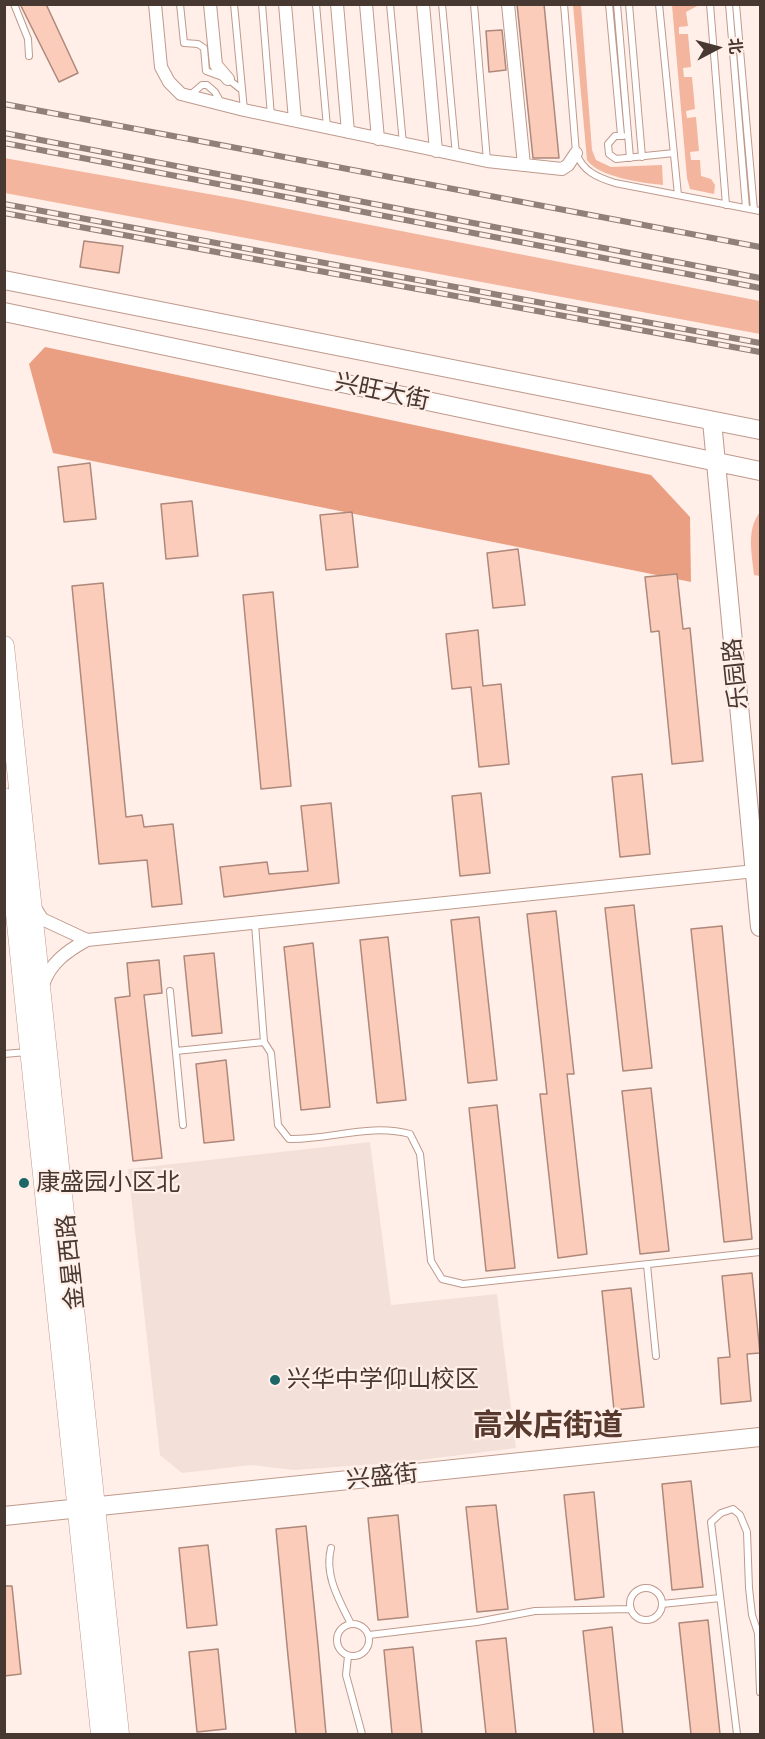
<!DOCTYPE html>
<html>
<head>
<meta charset="utf-8">
<style>
  body { margin:0 }
  #map { position:relative; width:765px; height:1739px; overflow:hidden; background:#ffefe8; font-family:"Alegreya Sans","Noto Sans SC",sans-serif }
  canvas { display:block }
  .frame { position:absolute; inset:0; border:6px solid #483832; pointer-events:none }
  .north { position:absolute; left:687px; top:18px; width:60px; height:60px; -webkit-text-stroke:4px #ffefe8; paint-order:stroke; rotate:84deg; font-size:16px; font-weight:700; line-height:24px; text-align:center; color:#483832 }
  .north::after { content:''; display:block; margin:auto; width:21px; height:27px; background:#483832; clip-path:polygon(50% 0,100% 100%,50% 72%,0 100%) }
</style>
</head>
<body>
<div id="map">
<canvas width="765" height="1739"></canvas>
<div class="frame"></div>
<div class="north">北</div>
</div>
<script>
const ctx = document.querySelector('canvas').getContext('2d');
ctx.lineJoin = 'round';
function fill(path, color) {
  ctx.fillStyle = color;
  ctx.fill(path, 'evenodd');
}
function trace(path, color, width, dash) {
  ctx.strokeStyle = color;
  ctx.lineWidth = width;
  ctx.lineCap = dash ? 'butt' : 'round';
  ctx.setLineDash(dash || []);
  ctx.stroke(path);
}
function drawText(font, color, halo, rows, align = 'center') {
  ctx.font = font + ' "Alegreya Sans","Noto Sans SC",sans-serif';
  ctx.lineWidth = 4.5;
  ctx.setLineDash([]);
  ctx.textBaseline = 'middle';
  ctx.strokeStyle = halo;
  ctx.fillStyle = color;
  for (const [text, x, y, turn = 0] of rows) {
    ctx.save();
    ctx.translate(x, y);
    ctx.rotate((+turn || 0) * Math.PI / 180);
    ctx.textAlign = isNaN(turn) ? turn : align;
    if (halo) ctx.strokeText(text, 0, 0);
    ctx.fillText(text, 0, 0);
    ctx.restore();
  }
}
fill(new Path2D(`
  M370 1142 391 1305 497 1294 516 1448 405 1462 294 1470 251 1465 182 1473 160 1455 128 1169Z`), '#f3e0d8');
fill(new Path2D(`
  M573 5H581L592 150 596 160 611 167 662 165 663 185C643 183 598 177 587 160Z
  M672 5H699L686 12 688 26 679 27V34H688L691 67 683 68 684 77H692L695 109 686 111 687 118 696 117 699 151 690 152 691 160H700L701 176 711 179 715 185 714 194 690 189 687 178Z
  M4 158 237 199 760 301V334L5 193Z
  M760 512V576L754 575C752 553 746 530 760 512Z`), '#f3b59d');
fill(new Path2D(`
  M45 347 651 475 690 517 691 582 53 453 29 364Z`), '#eb9f82');
const building = new Path2D(`
  M20 4H46L78 73 59 82Z
  M517 4H544L559 158H533Z
  M502 30 506 70 489 72 486 31Z
  M84 241 123 246 119 273 80 267Z
  M90 463 96 519 64 522 58 467Z
  M192 501 198 556 166 559 161 504Z
  M352 512 358 567 326 570 320 515Z
  M518 549 525 605 493 608 487 553Z
  M677 574 683 629 690 628 703 761 672 764 659 631 651 632 645 577Z
  M103 583 126 817 142 815 144 827 173 824 182 904 152 907 147 860 99 864 72 586Z
  M273 592 291 786 261 789 243 595Z
  M478 630 483 686 501 684 509 764 479 767 471 687 452 689 446 634Z
  M642 774 650 854 620 857 612 777Z
  M481 793 490 873 460 876 452 796Z
  M331 803 339 883 224 897 220 867 267 862 269 874 308 871 301 806Z
  M634 905 652 1068 623 1071 605 908Z
  M556 911 574 1074H567L587 1254 558 1258 540 1094H547L527 914Z
  M479 917 497 1080 468 1083 451 920Z
  M722 926 752 1239 724 1242 691 929Z
  M388 937 406 1100 377 1103 360 940Z
  M313 943 330 1107 301 1110 284 947Z
  M214 953 222 1033 192 1036 184 956Z
  M159 960 162 993 144 995 162 1158 133 1161 115 998 130 996 127 963Z
  M226 1060 234 1140 204 1143 196 1064Z
  M651 1088 669 1251 640 1254 622 1091Z
  M497 1105 515 1268 486 1271 469 1108Z
  M752 1273 760 1353 747 1354 751 1401 721 1404 718 1358 730 1357 722 1276Z
  M631 1288 644 1407 614 1410 602 1291Z
  M691 1481 703 1587 672 1590 662 1484Z
  M594 1492 604 1597 575 1600 564 1495Z
  M496 1505 508 1609 477 1612 466 1507Z
  M398 1515 408 1617 378 1620 368 1518Z
  M306 1526 318 1645 326 1734H296L288 1656 276 1529Z
  M208 1545 217 1625 187 1628 179 1548Z
  M4 1586H12L21 1674 4 1676Z
  M708 1620 720 1734H691L679 1623Z
  M612 1627 623 1734H594L583 1631Z
  M506 1638 516 1734H486L476 1641Z
  M413 1647 422 1734H392L384 1650Z
  M218 1649 226 1729 197 1732 189 1652Z`);
fill(building, '#fcccba');
trace(building, '#ad887b', 1.5);
const lane = new Path2D(`
  M14 4 28 39 29 56
  M180 4 184 43 198 44 204 48 206 71 228 79 242 90
  M234 4 244 110
  M262 4 271 116
  M316 4 327 127
  M390 4 403 144
  M442 4 456 155
  M474 4 487 161
  M564 4 576 153C583 171 596 177 615 183L760 211
  M609 4 621 135
  M617 4 630 158
  M629 4 642 157
  M659 4 678 195
  M710 4 726 205
  M729 4 746 208
  M736 4 754 210
  M189 96 202 85H207L215 92 221 103
  M623 136H615L608 144 609 154 616 159 674 153
  M255 924 264 1042 271 1053 278 1125 289 1139C330 1140 370 1123 410 1134L420 1154 431 1261 442 1279 463 1284 760 1252
  M170 991 183 1125
  M176 1051 264 1042
  M4 1054 27 1052
  M647 1265 656 1356
  M331 1548C324 1575 339 1600 351 1624
  M630 1604a16 16 0 1 1 32 0a16 16 0 1 1-32 0Z
  M662 1604 720 1598
  M337 1640a16 16 0 1 1 32 0a16 16 0 1 1-32 0Z
  M369 1635 477 1622 535 1611 631 1609
  M348 1656 346 1675 362 1734
  M737 1734 711 1522 721 1513 733 1509 740 1515 747 1532 749 1588 752 1615 758 1633 760 1692`);
const street = new Path2D(`
  M155 4 161 67 169 82 181 94 244 110 487 161 562 169 568 165 576 153
  M210 4 216 65 228 79
  M285 4 295 120
  M337 4 348 132
  M366 4 378 139
  M423 4 436 151
  M508 4 524 165
  M34 906 42 919 87 940
  M43 985C50 963 67 951 87 940L755 871`);
const secondary = new Path2D(`
  M4 280 760 430
  M4 312 760 471
  M712 421 760 927
  M4 1516 760 1437`);
const primary = new Path2D(`
  M4 646 119 1734
  M4 798 101 1734`);
trace(lane, '#bf9a8c', 8);
trace(street, '#bf9a8c', 14);
trace(secondary, '#bf9a8c', 20);
trace(primary, '#bf9a8c', 21);
trace(lane, '#fff', 6);
trace(street, '#fff', 12);
trace(secondary, '#fff', 18);
trace(primary, '#fff', 20);
const rail = new Path2D(`
  M4 104 760 247
  M4 133 760 278
  M4 143 760 288
  M4 204 760 343
  M4 213 760 352`);
trace(rail, '#908079', 6);
trace(rail, '#ffefe8', 4, [11]);
for (const [x, y, r, color] of [
  [24,1183,6,"#1c6866"],
  [275,1380,6,"#1c6866"]
]) {
  const dot = new Path2D();
  dot.arc(x, y, r, 0, 2 * Math.PI);
  ctx.fillStyle = color;
  ctx.fill(dot);
  trace(dot, '#ffefe8', 2);
}
drawText('24px', '#483832', '#ffefe8', [
  ["兴旺大街",382,392,12],
  ["乐园路",736,674,-96],
  ["金星西路",71,1262,-96],
  ["兴盛街",382,1477,-6]
]);
drawText('24px', '#483832', '#ffefe8', [
  ["康盛园小区北",36,1183],
  ["兴华中学仰山校区",287,1380]
], 'left');
drawText('bold 30px', '#58392d', '#ffefe8', [
  ["高米店街道",548,1426]
]);
</script>
</body>
</html>
